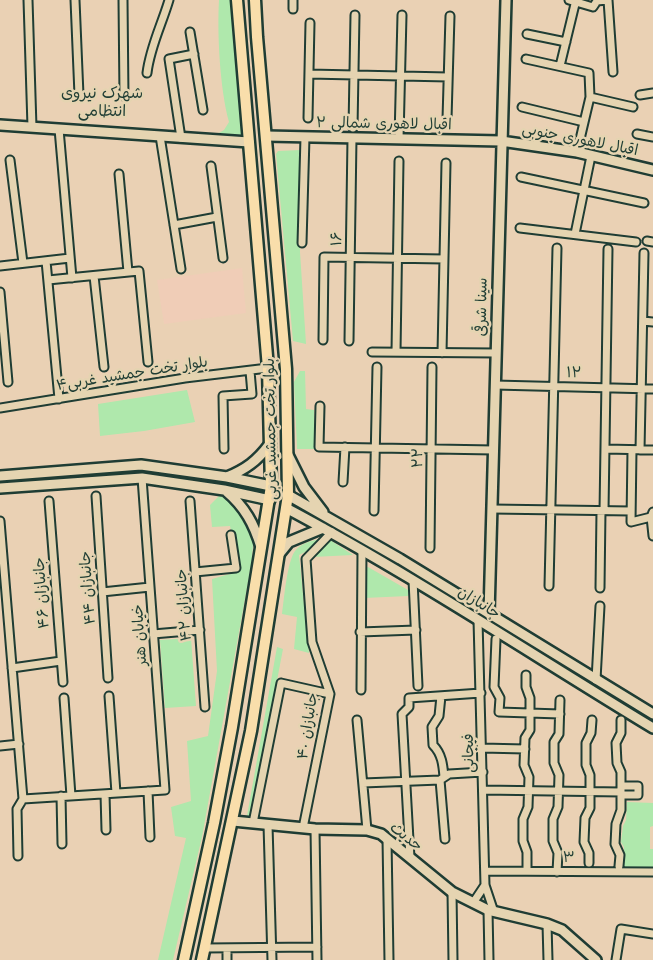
<!DOCTYPE html>
<html>
<head>
<meta charset="utf-8">
<style>
  body { margin:0 }
  canvas { display:block; background:#ead1b4 }
</style>
</head>
<body>
<canvas width="653" height="960"></canvas>
<script>
const ctx = document.querySelector('canvas').getContext('2d');
ctx.lineJoin = 'round';
function fill(path, color) {
  ctx.fillStyle = color;
  ctx.fill(path, 'evenodd');
}
function trace(path, color, width, dash) {
  ctx.strokeStyle = color;
  ctx.lineWidth = width;
  ctx.lineCap = dash ? 'butt' : 'round';
  ctx.setLineDash(dash || []);
  ctx.stroke(path);
}
function drawText(font, color, halo, rows, align = 'center') {
  ctx.font = font + ' "Playpen Sans","Playpen Sans Arabic",sans-serif';
  ctx.lineWidth = 5;
  ctx.setLineDash([]);
  ctx.textBaseline = 'middle';
  ctx.strokeStyle = halo;
  ctx.fillStyle = color;
  for (const [text, x, y, turn = 0] of rows) {
    ctx.save();
    ctx.translate(x, y);
    ctx.rotate((+turn || 0) * Math.PI / 180);
    ctx.textAlign = isNaN(turn) ? turn : align;
    if (halo) ctx.strokeText(text, 0, 0);
    ctx.fillText(text, 0, 0);
    ctx.restore();
  }
}
fill(new Path2D(`
  M242 268 246 313 164 324 157 280Z`), '#f0cdb7');
fill(new Path2D(`
  M219 0H232L242 135 217 134 224 130 229 122C220 89 217 34 219 0Z
  M301 150 300 252 306 344 293 341 276 154 278 151Z
  M300 371H305L306 409 314 410 315 449H297L294 382Z
  M187 390 195 422 144 431 100 436 98 404Z
  M220 495C234 504 250 519 253 536 254 543 252 552 252 560L202 837 173 960H158L186 838 175 836 171 807 191 801 187 741 208 736 217 671 212 579 240 571 230 526 212 527 210 505Z
  M320 539 313 548 299 555 309 653 294 649 297 617 282 614C284 600 287 562 295 551 301 543 311 541 320 539Z
  M330 540 353 555 312 557Z
  M368 567 408 590V596L364 598V569Z
  M191 638 196 706 165 708 160 640Z
  M277 647 283 649 251 817 247 816Z
  M627 802 653 803V826L650 827V849H653V869H623L624 847 621 842 623 826 626 820Z`), '#afe8ac');
const street = new Path2D(`
  M28 0 32 127
  M75 0 79 95
  M123 0 124 96
  M569 0 593 7 597 1 607 0
  M608 0 613 72
  M293 9V0
  M190 32 203 110
  M527 34 566 42
  M526 59 589 73 590 97 577 152
  M560 66 576 0
  M147 73C150 47 162 24 169 0
  M309 74 448 77
  M640 95 653 93
  M590 97 633 107
  M522 107 584 122
  M308 118 310 23
  M447 119 450 16
  M353 128 355 15
  M59 129 72 278
  M637 134 653 137
  M160 136 181 269
  M181 138 169 59 194 54
  M399 139 402 15
  M10 160 23 263
  M211 166 223 258
  M119 174 128 272
  M521 177 644 203
  M174 225 217 217
  M520 228 636 242
  M575 234 591 156
  M647 241 653 242
  M302 243 305 137
  M46 261 59 399
  M0 266 70 258
  M94 276 104 367
  M48 280 139 271 148 362
  M0 292 8 382
  M643 321 653 322
  M323 340 324 257 444 259
  M349 341 352 138
  M372 352 496 353
  M396 352 399 161
  M442 353 446 163
  M495 385 653 389
  M320 406 319 447 494 450
  M0 408 185 378 268 368
  M224 449 223 396 252 394 250 371
  M605 449 653 450
  M632 450 631 522 651 517
  M640 450 644 253
  M343 482 345 447
  M96 496 108 678
  M49 501 63 682
  M190 501 205 707
  M492 509 631 511
  M374 511 377 367
  M604 511 608 249
  M653 512 651 517 653 536
  M0 521 23 799
  M430 548 432 367
  M195 572 236 568 231 535
  M413 580 418 686
  M549 586 557 248
  M600 588 601 511
  M102 592 150 587
  M478 620 485 885 494 912
  M360 632 416 630
  M153 634 200 630
  M496 639 494 687 500 698 499 712 560 714
  M12 668 61 661
  M526 675V687L530 698V730L525 738 524 765 529 777 528 807 523 819V841L527 852V871
  M596 680 600 606
  M361 690 362 551
  M109 696 116 793
  M441 696 439 716 432 727 433 745C442 754 443 765 444 777
  M64 698 71 796
  M357 720 367 830
  M0 746 19 744
  M482 748 525 749
  M440 780 445 839
  M363 783 440 780 449 774 483 772
  M621 786H638V795H621
  M483 790 621 792
  M148 791 150 837
  M105 794 106 830
  M61 796 62 844
  M23 799 165 790 142 478
  M253 823 281 683 330 694
  M268 825 272 960
  M303 828 330 694 312 642 306 559 332 532
  M315 829 317 960
  M387 839 389 960
  M18 856 17 809 23 799
  M410 858 402 714 409 707V698L481 693
  M589 863V853L584 842 585 818 590 808V775L586 765V743L591 733 592 720
  M619 866 620 855 615 844 616 824 621 810V772L617 763 616 743 621 733V720
  M485 871 653 872
  M557 872 558 853 553 841V819L558 807 559 775 554 763V742L559 734 560 700
  M452 892 453 960
  M473 903 485 885
  M488 910 489 960
  M547 924 548 960
  M205 948 317 947
  M227 948V960
  M616 960 621 929 653 934`);
const secondary = new Path2D(`
  M0 125 249 142
  M266 136 501 141 577 152 653 170
  M288 455 304 487 323 512
  M0 476 141 465 227 477 271 486
  M227 477C246 469 257 461 269 445
  M0 488 142 478 224 490 270 500
  M226 491C245 507 254 524 261 547
  M288 495 400 559 653 714
  M286 508C412 575 531 654 653 728
  M280 553 289 542 323 528
  M489 614 506 0
  M233 821 315 829 367 830 381 834 452 892 488 910 547 924 562 930 596 960`);
const primary = new Path2D(`
  M184 960 214 823 232 727 271 486 268 368 237 0
  M202 960 251 731 288 495 286 369 257 37 255 0`);
trace(street, '#1f3d34', 11);
trace(secondary, '#1f3d34', 14);
trace(primary, '#1f3d34', 15);
trace(street, '#e5d4b1', 7);
trace(secondary, '#e5d4b1', 9);
trace(primary, '#f9deab', 10);
drawText('15px', '#1f3d34', '#e5d4b1', [
  ["اقبال لاهوری شمالی ۲",384,124,1],
  ["اقبال لاهوری جنوبی",580,140,11],
  ["۱۶",337,239,-89],
  ["سینا شرقی",482,307,-89],
  ["۱۲",574,373,1],
  ["بلوار تخت جمشید غربی۴",132,374,-9],
  ["بلوار تخت جمشید غربی",271,429,-91],
  ["۲۲",418,458,-89],
  ["۴۴ جانبازان",88,588,-94],
  ["۴۶ جانبازان",42,593,-94],
  ["جانبازان",479,603,32],
  ["۴۲ جانبازان",184,605,-94],
  ["خیابان هنر",140,635,-94],
  ["۴۰ جانبازان",308,726,-81],
  ["فیجانی",469,753,-91],
  ["حدیث",406,837,38],
  ["۳",569,858]
]);
drawText('16px', '#1f3d34', '#e5d4b1', [
  ["شهرک نیروی",102,94],
  ["انتظامی",102,112]
]);
</script>
</body>
</html>
